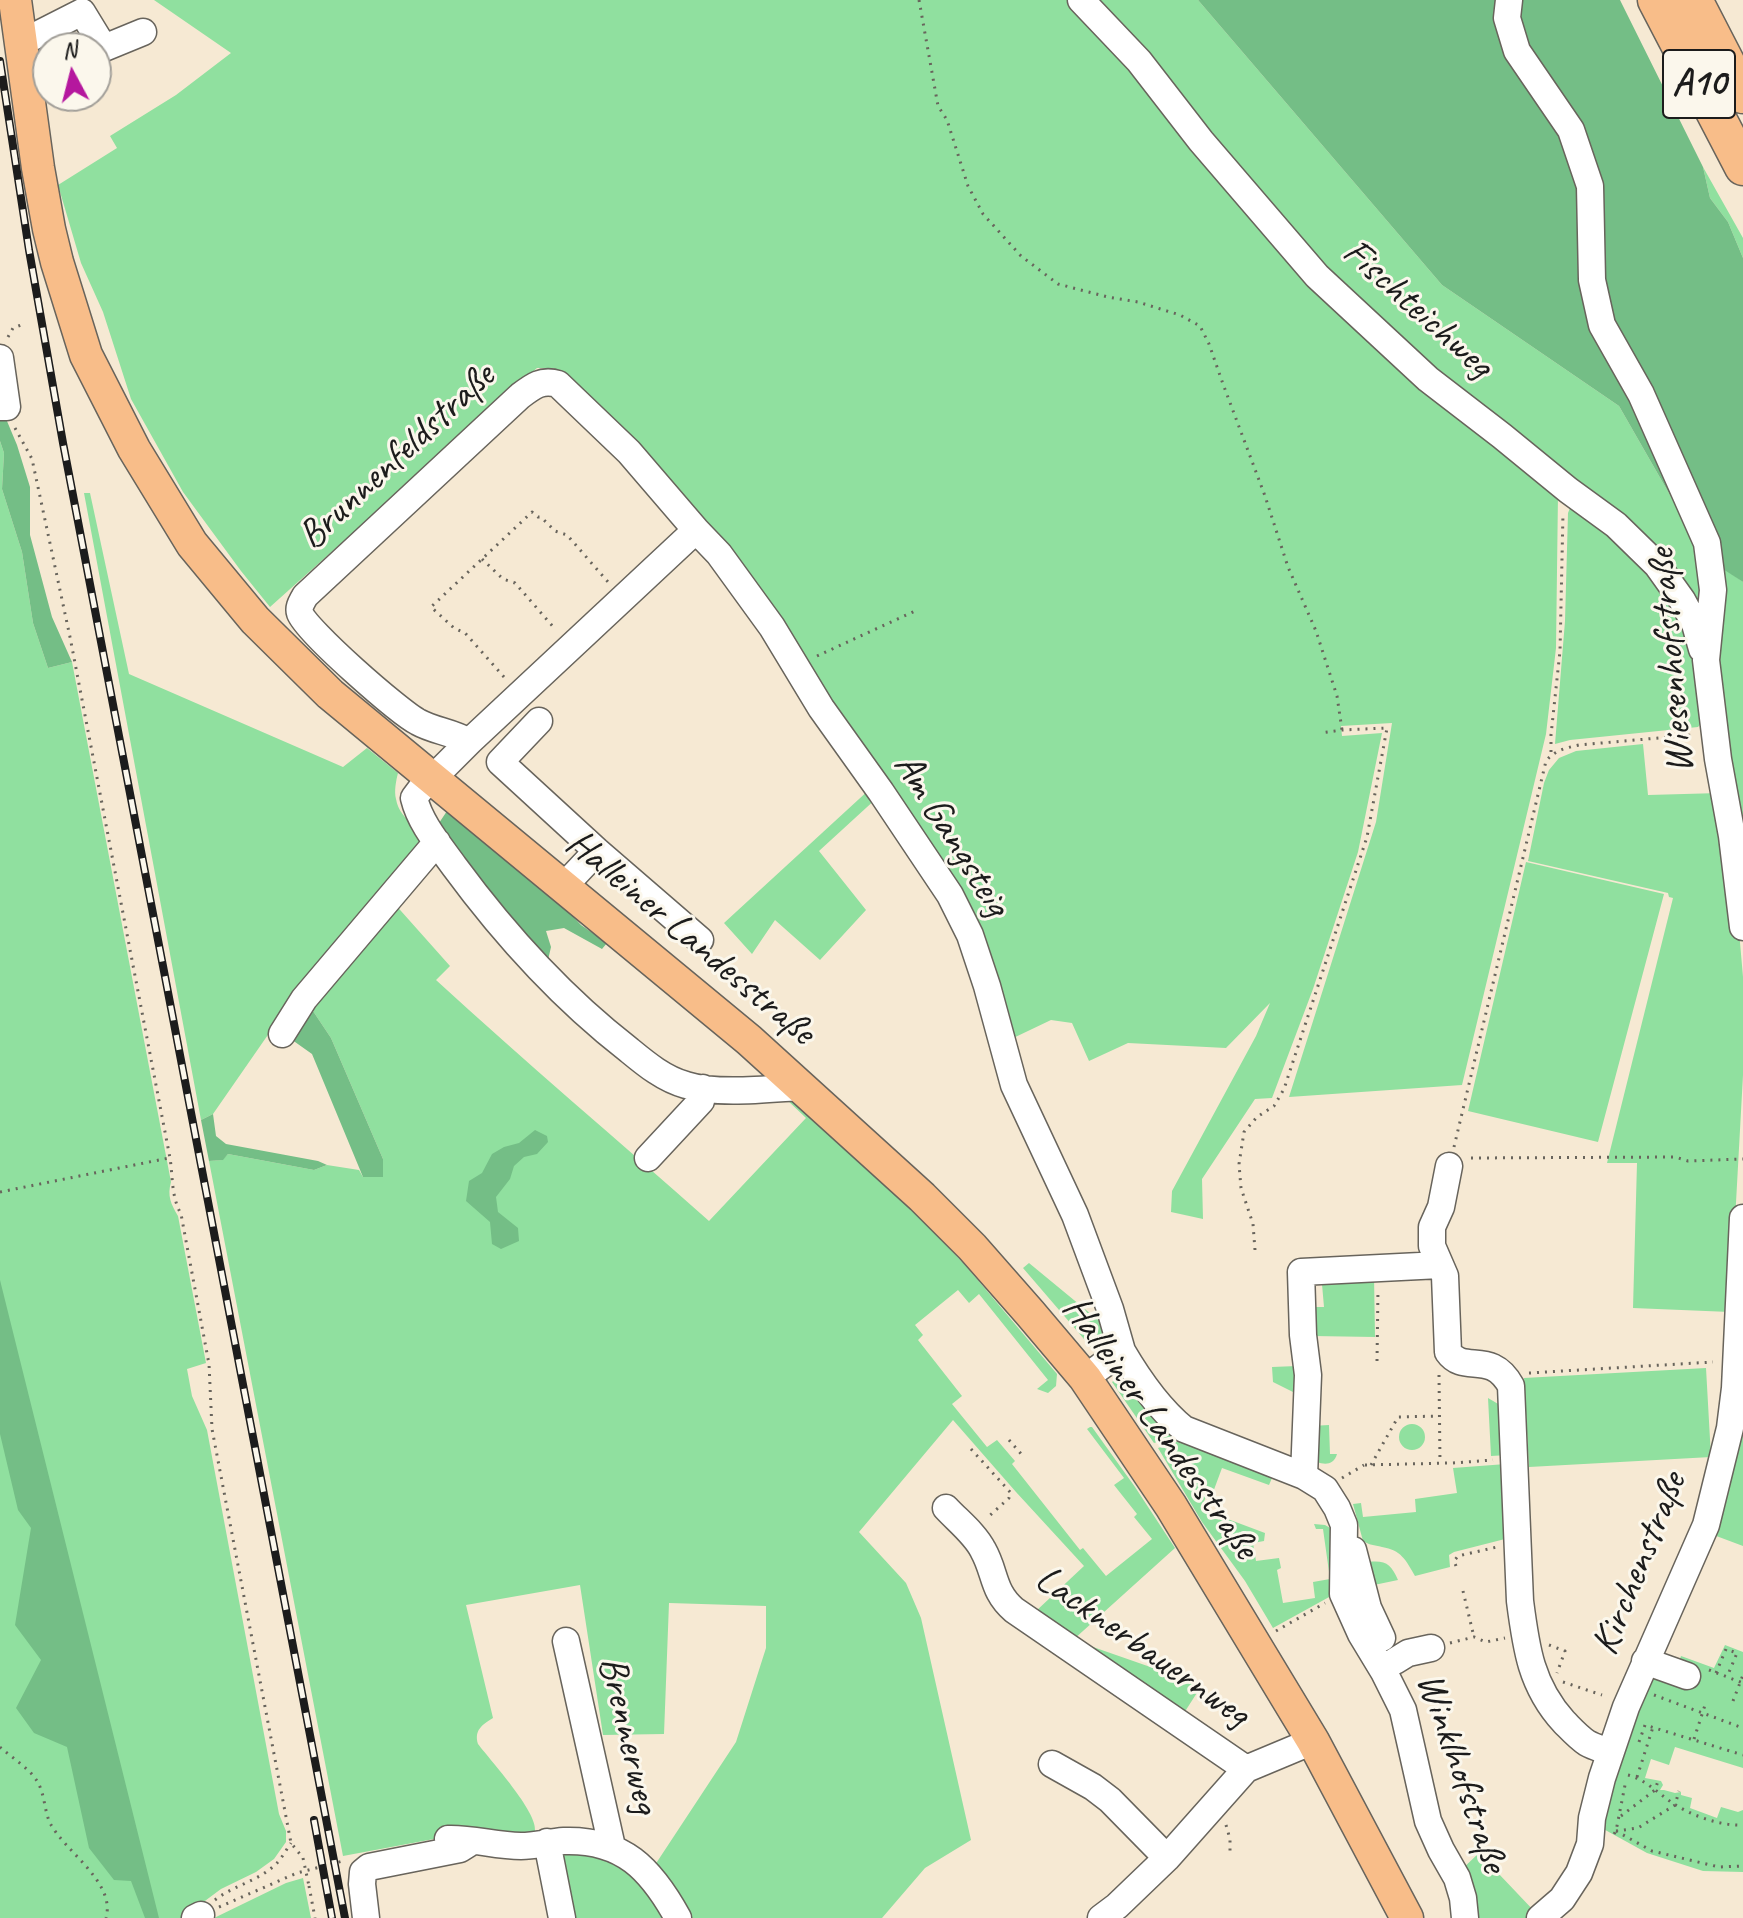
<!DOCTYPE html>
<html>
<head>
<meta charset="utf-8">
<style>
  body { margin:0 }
  #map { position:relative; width:1743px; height:1918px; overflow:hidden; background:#f6e9d3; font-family:Caveat,sans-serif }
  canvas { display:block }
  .north { position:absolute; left:32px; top:32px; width:80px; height:80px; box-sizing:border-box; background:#fbf7ec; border:2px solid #a29f99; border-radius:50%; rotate:353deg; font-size:22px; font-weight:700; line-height:32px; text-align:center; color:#1c1c1c }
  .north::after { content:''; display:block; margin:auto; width:28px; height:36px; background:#b5179e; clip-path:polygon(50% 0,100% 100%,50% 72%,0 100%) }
</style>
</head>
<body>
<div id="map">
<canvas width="1743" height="1918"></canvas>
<div class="north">N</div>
</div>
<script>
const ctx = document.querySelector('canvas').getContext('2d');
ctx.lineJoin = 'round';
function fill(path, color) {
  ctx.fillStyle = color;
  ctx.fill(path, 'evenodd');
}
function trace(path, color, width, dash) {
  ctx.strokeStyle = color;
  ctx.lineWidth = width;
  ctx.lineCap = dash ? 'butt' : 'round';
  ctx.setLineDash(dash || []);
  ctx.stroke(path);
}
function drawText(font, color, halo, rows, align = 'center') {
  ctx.font = font + ' Caveat,sans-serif';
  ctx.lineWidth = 6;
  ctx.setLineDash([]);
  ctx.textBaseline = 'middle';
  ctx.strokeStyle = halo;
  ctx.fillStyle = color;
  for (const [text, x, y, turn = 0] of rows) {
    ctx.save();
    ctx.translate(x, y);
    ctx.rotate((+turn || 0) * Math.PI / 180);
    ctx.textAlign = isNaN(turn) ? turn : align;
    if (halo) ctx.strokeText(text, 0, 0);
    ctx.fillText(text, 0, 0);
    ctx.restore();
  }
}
fill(new Path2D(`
  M154 0H1075L1276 239 1558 494 1556 648 1546 734 1462 1085 1289 1097 1376 822 1392 723 1341 726 1342 736 1382 733 1358 852 1313 989 1272 1098 1255 1099 1202 1179 1203 1219 1171 1212 1172 1191 1256 1036 1270 1003 1226 1048 1128 1043 1089 1061 1072 1023 1051 1020 1007 1041 976 933 662 478 612 417 554 368H537L270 607 241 571 183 492 131 399 103 312 81 263 58 185 117 148 110 136 176 95 231 53Z
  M1088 0H1198L1442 285 1619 406 1706 558 1702 628 1686 598 1344 298Z
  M1703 167 1743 238V258L1728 222 1710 198Z
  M0 441 4 453 2 489 22 552 33 623 48 668 72 662 171 1182C167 1196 171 1204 178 1216L206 1363 187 1369 192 1396 207 1430 279 1814 286 1831V1842L274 1859 256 1872 221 1889 182 1918H0Z
  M84 493H90L129 674 343 767 367 748 398 773C396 781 394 791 396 799 400 823 425 824 419 851L272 1029 213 1114 201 1120Z
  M1575 505 1656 571 1696 647 1704 720 1698 727 1570 740 1555 744 1565 621 1568 513 1570 508Z
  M1718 564 1743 582V815L1737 817 1712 661Z
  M1643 744 1648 795 1720 793 1739 931 1743 977V1075L1730 1312 1633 1308 1637 1163H1607L1673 898 1669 897 1668 893 1528 861 1544 783 1549 770 1559 758 1576 751Z
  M871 788 878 797 819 851 866 910 820 960 775 920 752 954 724 923Z
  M1526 862 1664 894 1598 1142 1468 1111Z
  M393 902 450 966 436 980C525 1062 618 1140 709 1221L806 1118 785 1098 797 1099 892 1188 966 1266 1057 1374 1056 1386 1048 1393 1037 1389 1048 1380 979 1294 969 1303 958 1290 915 1325 923 1335 918 1340 962 1396 952 1404 987 1447 997 1440 1015 1461 1012 1464 1080 1550 1083 1548 1106 1576 1152 1539 1134 1517 1137 1514 1114 1485 1124 1478 1087 1429 1090 1427H1092L1135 1487 1175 1548 1073 1640 1202 1685 1184 1713 1072 1640 1035 1612 1084 1566 1016 1492 953 1420 859 1532 906 1583 921 1618 971 1840 925 1868 882 1918H684L676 1904 651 1871 736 1742 766 1648V1606L669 1603 664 1734 603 1735 580 1585 466 1605 493 1718C482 1725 474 1730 478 1744 490 1760 538 1812 535 1831 535 1833 533 1835 533 1837 520 1839 505 1839 493 1838 472 1836 453 1829 434 1839L343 1856 209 1161 222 1160 228 1154 314 1170 327 1165 359 1170 363 1177H383V1159L331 1038 313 1011 303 1008Z
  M1029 1263 1103 1324 1112 1339 1106 1349 1096 1353 1023 1268Z
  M1374 1275 1375 1337 1313 1336V1307H1324L1322 1284Z
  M1297 1366 1299 1395 1273 1382 1272 1367Z
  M1706 1368 1711 1457 1529 1467 1524 1378Z
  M1120 1376H1125L1176 1436 1154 1443 1112 1382Z
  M1743 1392V1546L1711 1534Z
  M1488 1398 1505 1408 1508 1455 1491 1456Z
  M1399 1437a13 13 0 1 1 26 0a13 13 0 1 1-26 0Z
  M1329 1425 1330 1454H1337C1334 1465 1325 1465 1317 1462L1311 1426Z
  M1182 1440 1272 1478 1269 1485 1222 1468 1212 1495 1207 1494 1201 1509 1265 1533 1264 1541 1253 1543 1256 1561 1279 1558 1281 1568 1277 1570 1283 1603 1315 1598 1313 1582 1330 1579 1323 1529H1316L1314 1524 1325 1525 1332 1529 1340 1591 1273 1628 1245 1581 1202 1522 1158 1448Z
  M1506 1464 1505 1539 1454 1552 1449 1555 1450 1567 1415 1576C1406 1560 1401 1550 1382 1547 1374 1545 1369 1545 1363 1541L1353 1504 1361 1503 1363 1517 1416 1512 1415 1499 1457 1493 1453 1468Z
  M1368 1562C1386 1560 1391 1564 1398 1580L1374 1585Z
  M1725 1645 1743 1652V1768L1675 1747 1669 1765 1651 1759 1645 1778 1661 1781 1663 1785 1660 1790H1664L1675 1793 1681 1792V1795L1692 1798 1690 1808 1717 1818 1721 1807 1738 1812 1743 1810V1872L1703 1871 1647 1853 1598 1826 1647 1673 1672 1681 1681 1656 1714 1668Z
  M559 1848 620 1860 669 1918H569Z
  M1479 1853 1536 1913 1528 1918H1470L1460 1871Z
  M303 1878 311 1918H214L286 1883Z`), '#90e09f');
fill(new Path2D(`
  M1198 0H1620L1703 167 1710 198 1728 222 1743 258V582L1706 558 1619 406 1442 285Z
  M4 414 17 445 30 487V535L52 617 72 662 48 668 33 623 22 552 2 489 4 453 0 441V415Z
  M447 811 555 897 581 925 607 943 602 949 564 928 546 931 551 947 548 960 541 959 437 826Z
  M303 1008 313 1011 331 1038 383 1159V1177H363L312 1054 288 1037Z
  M213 1114 216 1136 226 1144 318 1161 327 1165 314 1170 228 1154 223 1160 209 1161 201 1120Z
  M535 1130 547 1136 548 1142 537 1154 524 1157 514 1166 510 1179 496 1197 498 1212 518 1228 519 1241 501 1249 492 1244 490 1222 466 1201 469 1181 482 1173 492 1154 504 1147 519 1143Z
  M0 1280 159 1918H145L131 1881 114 1880 89 1848 67 1747 34 1733 16 1708 41 1660 15 1625 31 1528 18 1510 0 1434Z`), '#74be86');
const minor = new Path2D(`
  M1081 0 1139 61 1201 141 1317 276 1428 379 1502 436 1568 490 1616 525 1657 565 1682 600 1695 624 1702 649
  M1509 0 1507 18 1517 51 1571 130 1590 186 1592 280 1602 325 1641 394 1707 543 1713 590 1706 660 1718 759 1732 836 1743 927
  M21 43 82 12 104 48 143 32
  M0 358 7 407H0
  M696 530 469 742 432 779 420 790 414 798C420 823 439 845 454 866 504 934 562 998 629 1050 646 1064 664 1079 686 1085 717 1095 768 1089 801 1087
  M539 721 500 762 597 851 700 940
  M469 742C453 732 434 731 418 722 399 712 305 630 300 613 298 607 302 602 305 596L520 396C533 386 542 379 558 384L629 452 696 530 719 554 772 627 821 708 881 792 950 895 970 935 987 986 1014 1085 1075 1215 1110 1309 1122 1351
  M564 886 597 851
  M282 1034 304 999 437 842
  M648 1158 701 1101 703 1088
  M1449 1166 1441 1207 1432 1227V1246L1445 1276 1448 1352C1464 1375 1491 1349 1511 1386L1520 1601C1526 1648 1531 1686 1564 1722 1571 1729 1578 1737 1587 1743 1594 1747 1602 1749 1610 1752
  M1085 1378 1122 1351C1139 1380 1158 1408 1184 1429L1304 1476 1325 1489 1337 1508 1344 1525 1343 1594 1361 1634 1384 1672 1403 1710 1428 1821 1441 1850 1457 1878 1463 1898 1465 1918
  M1304 1476 1308 1375 1303 1335 1301 1272 1440 1265
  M946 1508C958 1521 975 1534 983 1550 996 1573 992 1591 1014 1610L1246 1769
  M1353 1550 1368 1608 1382 1638
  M566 1641 612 1847
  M1395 1661 1408 1653 1431 1648
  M1645 1661 1687 1676
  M1052 1764 1093 1787 1110 1800 1167 1858
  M448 1839C472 1838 496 1846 521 1846 535 1846 549 1842 564 1841 623 1839 651 1869 678 1918
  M547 1842 562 1918
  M195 1918 201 1915
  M366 1918 362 1884 363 1872 369 1867 460 1849 468 1844
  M1101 1918 1117 1906 1167 1858 1246 1769 1313 1741
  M1540 1918 1562 1899 1579 1873 1590 1844 1592 1818 1602 1778 1626 1707 1706 1525 1730 1428 1735 1388 1743 1218`);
const major = new Path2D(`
  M15 0 38 168 49 229 57 262 86 355 134 449 192 544 255 620 330 694 749 1040 922 1197 972 1247 1030 1313 1085 1378 1171 1506 1313 1741 1407 1918`);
const highway = new Path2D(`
  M1656 0 1743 167
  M1694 0 1743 95`);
trace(minor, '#68645c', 29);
trace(major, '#68645c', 35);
trace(highway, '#68645c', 39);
trace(new Path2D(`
  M919 0 938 106 947 120 968 186 983 214 1021 256 1058 284 1108 297 1138 302 1180 315 1200 326 1209 344 1223 384 1265 496 1288 567 1316 631 1337 696 1342 730
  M8 337 13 328 21 325
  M15 428 32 459 70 637 170 1158C173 1177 171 1196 181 1214L209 1364 212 1429 291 1843 303 1858
  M482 559 503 579 515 583 556 630
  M817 656 915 611
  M504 677 465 633 454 628 431 607 532 512 538 517H541L555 531 567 535 609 583
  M1551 752V735L1560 651 1563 513
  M1454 1147 1546 761C1555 750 1566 748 1579 745L1692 735
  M1471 1158 1675 1157 1688 1161 1743 1159
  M0 1192 169 1158
  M1255 1250 1253 1224 1241 1188 1239 1164 1244 1132 1257 1117 1274 1106 1284 1089 1367 837 1387 728 1342 730 1320 733
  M1377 1361 1378 1289
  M1529 1373 1713 1362
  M1439 1375 1440 1463
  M1009 1440 1022 1455
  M971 1449 1011 1493 1009 1498 986 1519
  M1453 1463 1493 1460
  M1365 1465 1450 1463
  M1371 1465 1398 1417 1439 1416
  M1342 1478 1364 1465
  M1456 1566 1454 1561 1458 1556 1497 1547
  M1463 1591 1474 1637
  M1276 1631 1325 1603
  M1450 1643 1474 1637 1486 1642 1505 1638
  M1549 1645 1565 1651 1557 1673
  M1709 1670 1743 1683
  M1716 1673 1726 1649 1737 1653 1727 1677
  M1563 1682 1602 1695
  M1654 1695 1743 1728
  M1733 1701 1743 1675
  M1694 1739 1706 1702
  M1639 1742 1645 1725 1743 1755
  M0 1747C12 1758 29 1768 37 1781 45 1794 44 1810 50 1823 65 1852 116 1882 106 1918
  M1628 1775C1644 1779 1657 1792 1671 1802 1690 1815 1719 1826 1743 1825
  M1637 1777 1653 1727
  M1621 1816 1655 1790 1658 1781
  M1226 1825 1230 1839V1856
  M1616 1831 1652 1851 1719 1867 1743 1866
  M1616 1831 1638 1828 1675 1805 1679 1791
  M1614 1834 1616 1831 1626 1780
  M309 1886 315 1918
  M215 1900C234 1885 259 1881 276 1864 282 1858 286 1850 291 1843
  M219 1907 297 1873 343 1861`), '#68645c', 3, [2, 6]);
trace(minor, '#fff', 26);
trace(major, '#f8bd89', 32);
trace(highway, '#f8bd89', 36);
const rail = new Path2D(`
  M0 61 29 250 63 443 345 1918
  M314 1820 332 1918`);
trace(rail, '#1c1c1c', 8);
trace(rail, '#fbf7ec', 5, [15]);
trace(new Path2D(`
  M303 1858 309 1886`), '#68645c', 3, [2, 6]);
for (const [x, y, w] of [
  [1699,84,72]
]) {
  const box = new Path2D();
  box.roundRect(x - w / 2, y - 34, w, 68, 6);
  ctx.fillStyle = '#fbf7ec';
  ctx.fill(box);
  trace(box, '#1c1c1c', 2);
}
drawText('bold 38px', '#1c1c1c', null, [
  ["A10",1699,84]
]);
drawText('40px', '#1c1c1c', '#fbf7ec', [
  ["Fischteichweg",1417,309,42],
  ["Brunnenfeldstraße",397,457,-43],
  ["Wiesenhofstraße",1672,661,-95],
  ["Am Gangsteig",951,835,58],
  ["Halleiner Landesstraße",690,938,40],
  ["Halleiner Landesstraße",1160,1428,55],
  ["Kirchenstraße",1640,1564,-68],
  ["Lacknerbauernweg",1142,1647,35],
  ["Brennerweg",628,1735,77],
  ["Winklhofstraße",1461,1773,71]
]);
</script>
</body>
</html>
